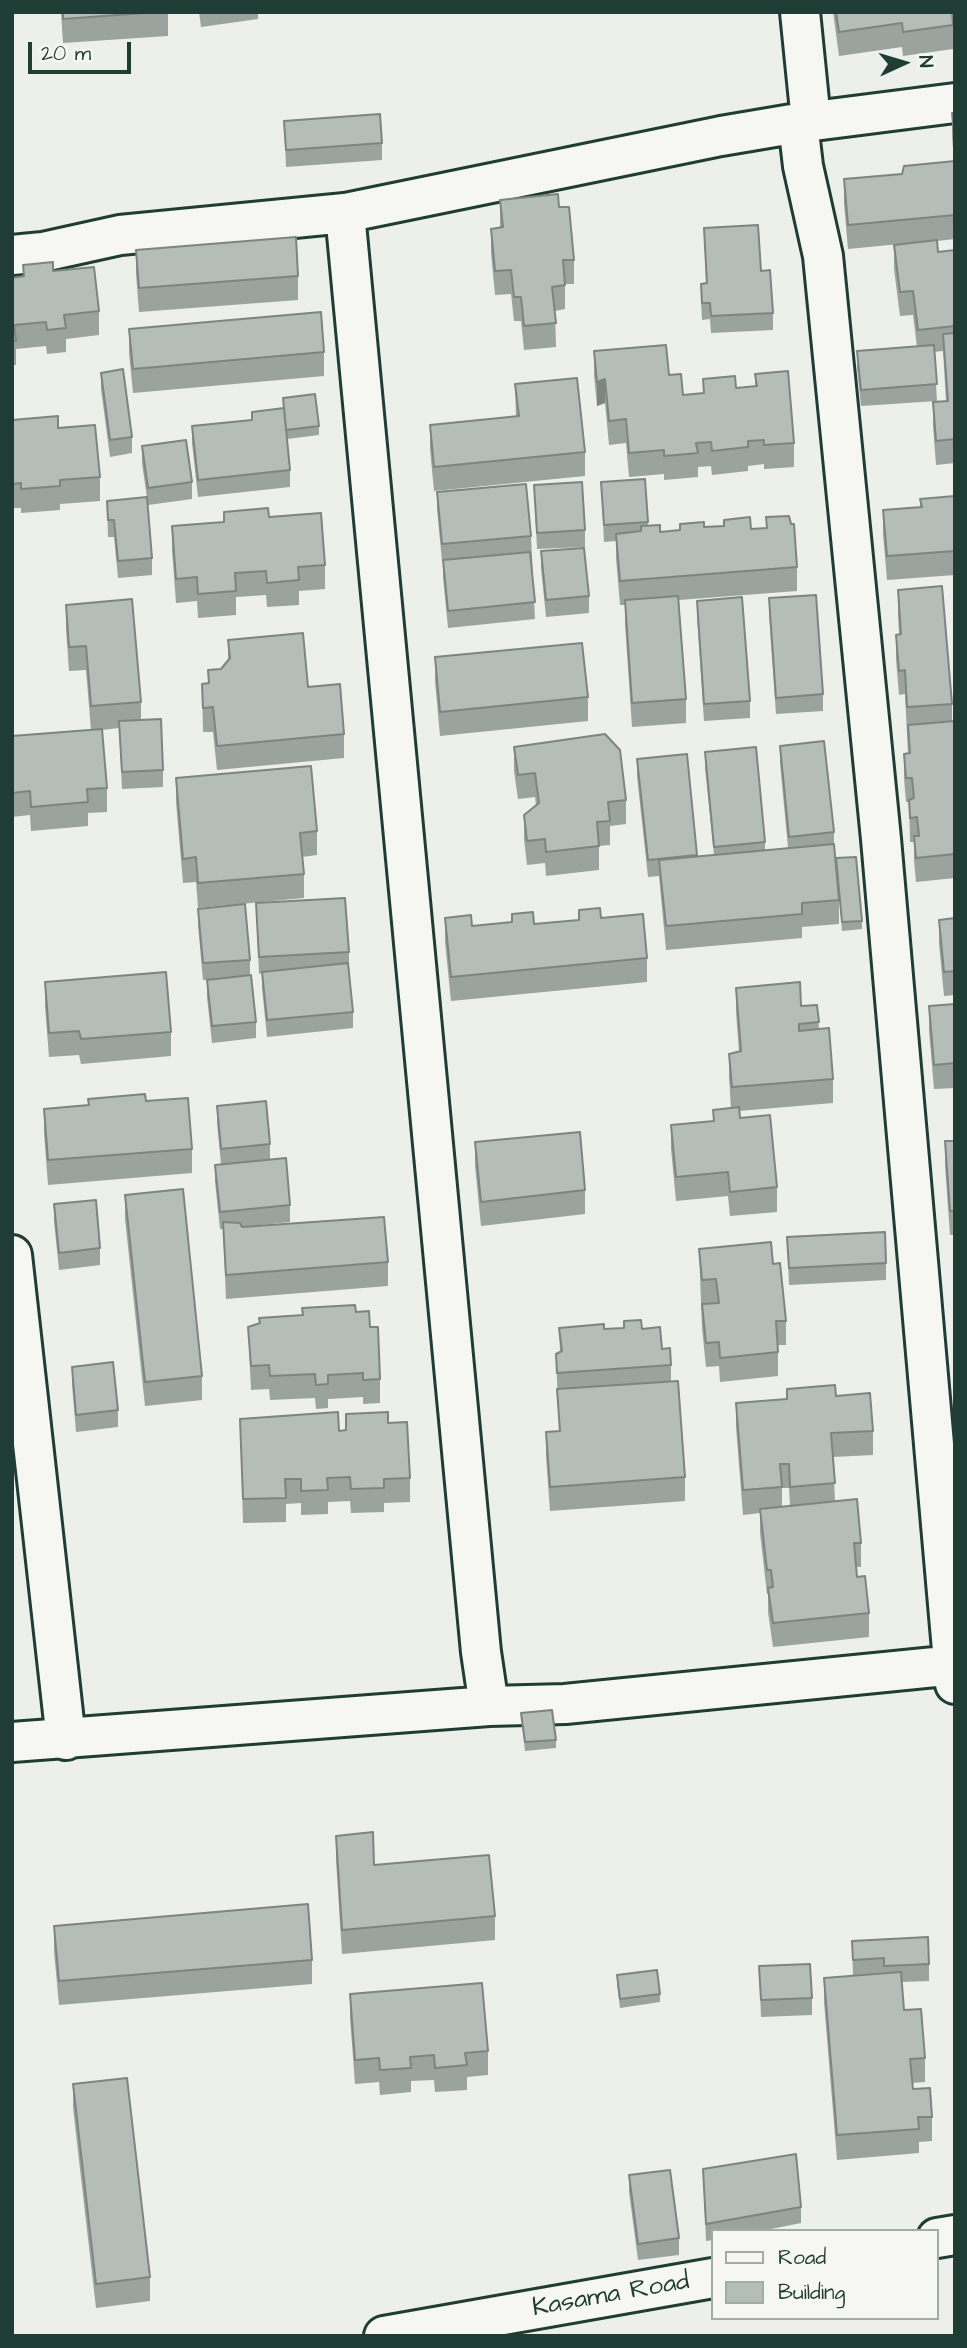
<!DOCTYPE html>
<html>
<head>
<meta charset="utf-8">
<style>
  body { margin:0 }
  #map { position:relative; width:967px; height:2348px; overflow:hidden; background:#edefea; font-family:"Architects Daughter",sans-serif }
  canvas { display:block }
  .frame { position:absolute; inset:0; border:14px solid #1f3d34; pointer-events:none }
  .legend { position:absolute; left:711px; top:2229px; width:228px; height:91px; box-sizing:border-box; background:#f6f6f2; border:2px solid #a0aca6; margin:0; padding:9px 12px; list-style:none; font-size:21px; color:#1f3d34 }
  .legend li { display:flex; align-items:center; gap:14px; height:35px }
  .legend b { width:35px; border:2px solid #a0aca6 }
  .north { position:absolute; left:869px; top:28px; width:70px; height:70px; -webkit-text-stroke:5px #f6f6f2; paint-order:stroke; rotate:86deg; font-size:19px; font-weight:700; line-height:28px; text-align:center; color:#1f3d34 }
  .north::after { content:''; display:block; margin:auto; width:24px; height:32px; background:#1f3d34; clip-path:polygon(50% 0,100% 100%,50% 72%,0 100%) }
  .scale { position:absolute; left:28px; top:42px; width:103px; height:32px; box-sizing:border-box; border:4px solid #1f3d34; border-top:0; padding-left:9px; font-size:21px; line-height:24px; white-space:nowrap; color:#1f3d34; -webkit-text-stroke:5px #f6f6f2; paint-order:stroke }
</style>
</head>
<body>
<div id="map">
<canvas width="967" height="2348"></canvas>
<div class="frame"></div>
<ul class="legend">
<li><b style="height:9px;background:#f6f6f2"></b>Road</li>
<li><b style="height:19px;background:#b4bdb8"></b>Building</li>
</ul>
<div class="north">N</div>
<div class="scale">20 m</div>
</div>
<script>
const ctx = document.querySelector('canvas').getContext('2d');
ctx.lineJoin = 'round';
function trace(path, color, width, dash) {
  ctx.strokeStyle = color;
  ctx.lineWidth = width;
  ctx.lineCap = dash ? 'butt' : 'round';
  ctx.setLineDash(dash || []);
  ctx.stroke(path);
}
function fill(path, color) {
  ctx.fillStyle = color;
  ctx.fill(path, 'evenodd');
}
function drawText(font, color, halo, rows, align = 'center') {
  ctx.font = font + ' "Architects Daughter",sans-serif';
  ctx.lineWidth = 7;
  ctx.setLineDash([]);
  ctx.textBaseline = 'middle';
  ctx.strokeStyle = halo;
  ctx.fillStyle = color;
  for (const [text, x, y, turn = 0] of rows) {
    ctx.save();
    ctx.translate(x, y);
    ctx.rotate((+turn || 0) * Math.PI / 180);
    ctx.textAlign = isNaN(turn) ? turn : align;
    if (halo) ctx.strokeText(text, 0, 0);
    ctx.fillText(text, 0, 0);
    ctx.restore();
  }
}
const minor = new Path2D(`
  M800 12 811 121
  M798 123 955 103
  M345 213 481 1652 489 1706
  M12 255 43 252 120 235 345 213 721 136 798 123 803 166 823 256 881 839 955 1684
  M12 1255 66 1740
  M12 1742 489 1706 565 1704 955 1665
  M937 2238 955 2235
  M384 2336 713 2278`);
trace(minor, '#1f3d34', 44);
trace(minor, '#f6f6f2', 38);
fill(new Path2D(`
  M61 12H168V36L63 43Z
  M199 12H258V19L201 27Z
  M833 12H955L953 49 903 56 902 47 839 56Z
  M952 113H955V239L937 241 938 252 955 250V463L936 465 933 426V402L946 401 943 351 934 352 937 401 861 406 857 368V351L917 347 913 315 900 316 894 269V245L900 244 848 249 844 204V179L902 174 954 161 952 137Z
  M284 121 382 143V160L286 167Z
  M500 200 559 207 574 260V284H565V309L555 311 556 347 524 350 521 321H514L511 294 495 295 491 253V229L500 228Z
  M704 228 761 271 773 313V330L711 333 710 319 702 320 701 301V284L706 283Z
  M136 250 298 276V300L139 312 136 274Z
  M23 265 53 271 99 311V335L66 339V352L47 354 46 346 16 349V365H12V278L23 276Z
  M129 329 324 352V376L133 393 129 353Z
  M594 351 669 375 683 395 703 393V379L736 388 755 386V374L794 443V467L764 469V464L748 466V471L712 475 711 466 698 467V477L664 480V474L629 477 626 443 609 445 605 403 597 406 594 375Z
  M101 373 132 437V453L110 457 101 389Z
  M515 384 585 452V476L434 491 430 449V425L516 417Z
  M283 398 319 426V435L287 439 290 470V487L198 497 192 443V426L252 420V412L283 408Z
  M12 420 58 428 100 477V501L60 504V510L21 513V508H12Z
  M142 446 192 482V499L148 505 142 463Z
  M645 479 648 526 660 532 704 527 751 529 766 528V517L797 567V591L679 600 686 699V723L632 727 625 624V605H620L616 558V541L604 542 601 482Z
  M534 485 585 530V547L537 549Z
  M437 492 531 536 535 619 448 628 443 577V561H442L437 509Z
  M955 496V575L887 580 883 534V510L920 507V499Z
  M107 501 152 558V575L118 578 114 537H108Z
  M224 512 269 517 325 565V589L299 591V605L267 607 266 595 236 597V615L198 618 197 601 176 603 172 550V526L224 522Z
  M541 551 589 596V613L546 617 541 568Z
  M898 590 952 704V721H955V878L916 882 914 860V842H910L909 802H906L904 778V754H908L905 694 899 695 896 659V635H899L898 614Z
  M769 598 823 694V711L776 714 769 615Z
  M697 601 750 701V718L704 721 697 617Z
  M66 605 141 702V720L163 770V787L122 789 119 728 102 730 107 788V812L88 813V826L31 831 30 815 12 817V736L91 730 86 670 69 671 66 629Z
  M228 640 308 687 344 734V758L217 770 213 732H203L202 684 208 683V670L221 669 228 661Z
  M435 657 588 697V721L440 736 435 681Z
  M780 746 834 832V844L839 900V924L802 927V938L666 950 659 876 648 877 637 776V759L687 754 697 856 714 855 705 768V752L765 842V850L788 848 780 763Z
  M514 747 626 800V824L610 826V845L599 846V870L546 876 545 863 527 865 524 839V815L536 805 535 797 518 799 514 771Z
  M176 778 317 831V855L302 857 304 874V898L198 908 196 882 183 883 176 802Z
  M836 858 862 921V929L842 931Z
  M256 903 349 952V967L353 1012V1028L267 1037 262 988V973L259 974Z
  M198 909 250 960V975L256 1022V1038L212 1043 207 997V980H203L198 925Z
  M579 910 601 918 647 958V982L451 1001 445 942V918L472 926 512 922V914L534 924 579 920Z
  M955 918V995L944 996 939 944V920Z
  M45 982 171 1032V1056L81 1064 79 1055 49 1057 45 1006Z
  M736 988 801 1006 817 1005 819 1029 833 1079V1103L739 1111 740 1118 777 1187V1212L730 1216 728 1196 676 1201 671 1149V1125L713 1121V1110L731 1108 729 1078V1054L739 1052 736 1012Z
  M955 1004V1088L934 1089 929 1030V1006Z
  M88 1099 146 1101 192 1149V1173L48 1185 44 1133V1109L88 1105Z
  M217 1106 270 1144V1159L290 1205V1222L242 1227 388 1262V1286L226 1299 223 1229H220L215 1182V1165L221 1164 217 1123Z
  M945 1141H955V1235H950L945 1165Z
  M475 1142 585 1190V1214L481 1226 475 1166Z
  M125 1195 202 1376V1400L145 1406 125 1219Z
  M54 1204 100 1248V1265L59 1270 54 1221Z
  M787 1237 886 1263V1280L789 1285Z
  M699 1249 773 1264 786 1321V1345H778V1376L720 1382 719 1366 706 1367 702 1328Z
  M356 1312 370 1327 380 1379V1403L363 1404V1397L328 1399V1408L316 1409 315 1398 270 1400 269 1389 251 1390 248 1327Z
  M559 1328 642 1329 662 1349 671 1365V1381L685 1477V1501L550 1511 546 1456V1432L559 1431 556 1354 560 1352Z
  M72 1367 118 1410V1427L76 1432 72 1384Z
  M787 1389 836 1396 873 1431V1455L833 1457 835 1501 861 1543V1567H856L857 1577 869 1613V1637L773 1647 768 1612V1594H767L760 1533V1513L743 1515 736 1427V1403L787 1399ZM782 1488H789L790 1506 782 1507Z
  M346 1414 388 1423 410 1478V1502L384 1503V1512L351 1513 350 1501 328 1502V1514L301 1515V1503L286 1504V1522L243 1523 240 1419 339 1431 346 1430Z
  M521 1713 556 1740V1748L525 1751Z
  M336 1836 374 1865 495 1916V1940L342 1954 336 1860Z
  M54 1926 312 1960V1984L59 2005 54 1951Z
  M852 1941 929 1964V1981L902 1982 904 2010 925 2058V2082L912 2083 913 2089 932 2117V2141L919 2142V2153L837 2160 824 2002V1978L853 1976Z
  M759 1966 812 1998V2015L761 2017Z
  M617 1975 660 1994V2002L620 2008 617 1984Z
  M350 1994 488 2051V2075L467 2077V2090L435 2092 434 2080 411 2081V2092L380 2095 379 2082 355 2084 350 2018Z
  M73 2084 150 2277V2301L96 2308 73 2108Z
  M703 2169 801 2207V2223L761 2231H713V2240L706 2241Z
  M629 2175 679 2238V2255L638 2260 629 2192Z`), '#9ba39e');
fill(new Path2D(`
  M605 379V403L597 406V382Z`), '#7e8481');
const building = new Path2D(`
  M63 12H158L63 19Z
  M836 12H952L953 25 903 32 902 23 839 32Z
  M952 113H955V145Z
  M380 114 382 143 286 150 284 121Z
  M955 161V215L848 225 844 179 902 174 904 166Z
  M558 194 559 207H569L574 260H563L565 285 552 287 556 323 524 326 521 297H514L511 270 495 271 491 229 503 227 500 200Z
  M758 225 761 271 770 270 773 313 711 316 710 303H702L701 284 707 283 704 228Z
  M296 237 298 276 139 288 136 250Z
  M937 240 938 252 955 250V326L918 330 913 291 900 292 894 245Z
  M53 262V271L94 267 99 311 64 315 66 328 47 330 46 322 14 325 16 341H12V278L24 276 23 265Z
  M321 312 324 352 133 369 129 329Z
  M955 333V439L936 441 933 402 948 401 943 334Z
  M666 345 669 375 681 374 683 395 704 393 703 379 735 376 736 388 757 386 755 374 788 371 794 443 764 445V440L748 441V447L712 451 711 442 696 443 698 453 664 456V450L629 453 626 419 609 421 605 379 597 382 594 351Z
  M934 345 937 384 861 390 857 351Z
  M123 369 132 437 110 440 101 373Z
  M577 378 585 452 434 467 430 425 519 416 515 384Z
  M315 394 319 426 286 430 283 398Z
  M284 408 290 470 198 480 192 426 252 420V412Z
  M58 416V428L95 425 100 477 60 480V486L21 489V483L12 484V420Z
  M186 440 192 482 148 488 142 446Z
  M645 479 648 522 604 525 601 482Z
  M582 482 585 530 537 533 534 485Z
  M526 484 531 536 442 544 437 492Z
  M955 496V551L887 556 883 510 922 507 920 499Z
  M147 497 152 558 118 561 114 520H108L107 501Z
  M268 508 269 517 321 513 325 565 298 567 299 580 267 583 266 571 235 573 236 591 198 594 197 577 176 579 172 526 224 522V512Z
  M789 516 791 524H794L797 567 620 581 616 534 641 531V526L660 525V532L680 530V524L704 522V527L724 526V520L750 517 751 529 767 528 766 517Z
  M584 548 589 596 546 600 541 551Z
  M530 552 535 602 448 611 443 560Z
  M942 586 952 704 907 707 905 670 899 671 896 635 901 634 898 590Z
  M816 595 823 694 776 698 769 598Z
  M678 596 686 699 632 703 625 600Z
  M742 597 750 701 704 704 697 601Z
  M132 599 141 702 91 706 86 646 69 647 66 605Z
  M303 633 308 687 340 684 344 734 217 746 213 707 203 708 202 684 209 683 208 670 221 669 230 658 228 640Z
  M582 643 588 697 440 712 435 657Z
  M161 719 163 770 122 772 119 721Z
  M955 721V854L916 858 914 836H919L917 817 910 818 909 800 914 798 912 778H906L904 754 910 753 908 725Z
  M102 729 107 788 87 789 88 802 31 807 30 791 12 793V736Z
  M605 734 620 750 626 800 608 802 610 821 597 822 599 846 546 852 545 839 527 841 524 815 539 803 535 773 518 775 514 747Z
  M824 741 834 832 789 837 780 746Z
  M756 747 765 842 714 847 705 752Z
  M687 754 697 855 648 860 637 759Z
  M311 766 317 831 300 833 304 874 198 883 196 857 183 859 176 778Z
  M834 844 839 900 802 903V914L666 926 659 860Z
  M856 857 862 921 842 922 836 858Z
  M345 898 349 952 259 957 256 903Z
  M245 904 250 960 203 963 198 909Z
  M600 908 601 918 643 914 647 958 451 977 445 918 471 915 472 926 512 922V914L533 912 534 924 579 920V910Z
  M955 918V971L944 972 939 920Z
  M348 963 353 1012 267 1020 262 972Z
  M166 972 171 1032 81 1039 79 1031 49 1033 45 982Z
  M251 975 256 1022 212 1026 207 980Z
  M800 982 801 1006 817 1005 819 1022 799 1024V1031L829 1028 833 1079 732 1087 729 1054 741 1051 736 988Z
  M955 1004V1063L934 1065 929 1006Z
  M145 1094 146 1101 188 1098 192 1149 48 1160 44 1109 89 1105 88 1099Z
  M266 1101 270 1144 221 1149 217 1106Z
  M739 1107 740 1118 770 1115 777 1187 730 1192 728 1172 676 1177 671 1125 714 1121 713 1110Z
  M580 1132 585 1190 481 1202 475 1142Z
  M945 1141H955V1211H950Z
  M286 1158 290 1205 220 1212 215 1165Z
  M183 1189 202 1376 145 1382 125 1195Z
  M96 1200 100 1248 59 1253 54 1204Z
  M384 1217 388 1262 226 1275 223 1222 240 1223 242 1227Z
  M885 1232 886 1263 789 1268 787 1237Z
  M771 1242 773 1264 780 1263 786 1321H776L778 1352 720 1358 719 1342 706 1343 702 1304 719 1303 716 1279 702 1280 699 1249Z
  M355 1305 356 1312 369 1311 370 1327H378L380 1379 363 1380V1373L328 1375V1384L316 1385 315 1374 270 1376 269 1365 251 1366 248 1327 260 1323 259 1318 303 1315 302 1308Z
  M641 1320 642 1329 660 1327 662 1349 670 1348 671 1365 557 1373 556 1354 562 1351 559 1328 604 1324V1329L624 1328V1321Z
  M113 1362 118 1410 76 1415 72 1367Z
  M678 1381 685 1477 550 1487 546 1432 560 1431 557 1389Z
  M835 1385 836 1396 870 1393 873 1431 831 1433 835 1483 790 1487 789 1464H780L782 1487 743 1490 736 1403 787 1399V1389Z
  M338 1412 339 1431 346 1430V1414L388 1412V1423L407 1422 410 1478 384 1479V1488L351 1489 350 1477 327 1478 328 1490 301 1491V1479H285L286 1498 243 1499 240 1419Z
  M857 1499 861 1543H854L857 1577 865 1576 869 1613 773 1623 768 1588 773 1587 771 1570H767L760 1509Z
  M552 1710 556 1740 525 1742 521 1713Z
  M373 1832 374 1865 489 1855 495 1916 342 1930 336 1836Z
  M308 1904 312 1960 59 1981 54 1926Z
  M928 1937 929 1964 884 1966V1958L853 1960 852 1941Z
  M810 1964 812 1998 761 2000 759 1966Z
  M657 1970 660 1994 620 1999 617 1975Z
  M901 1972 904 2010 921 2009 925 2058 910 2059 913 2089 930 2088 932 2117H918L919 2129 837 2135 824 1978Z
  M482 1983 488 2051 465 2053 467 2065 435 2068 434 2055 410 2057 411 2068 380 2070 379 2058 355 2060 350 1994Z
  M127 2078 150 2277 96 2284 73 2084Z
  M796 2154 801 2207 706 2224 703 2169Z
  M670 2170 679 2238 638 2244 629 2175Z`);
fill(building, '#b4bdb8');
trace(building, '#7e8481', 2);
drawText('26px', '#1f3d34', '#f6f6f2', [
  ["Kasama Road",611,2296,-10]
]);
</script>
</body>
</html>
